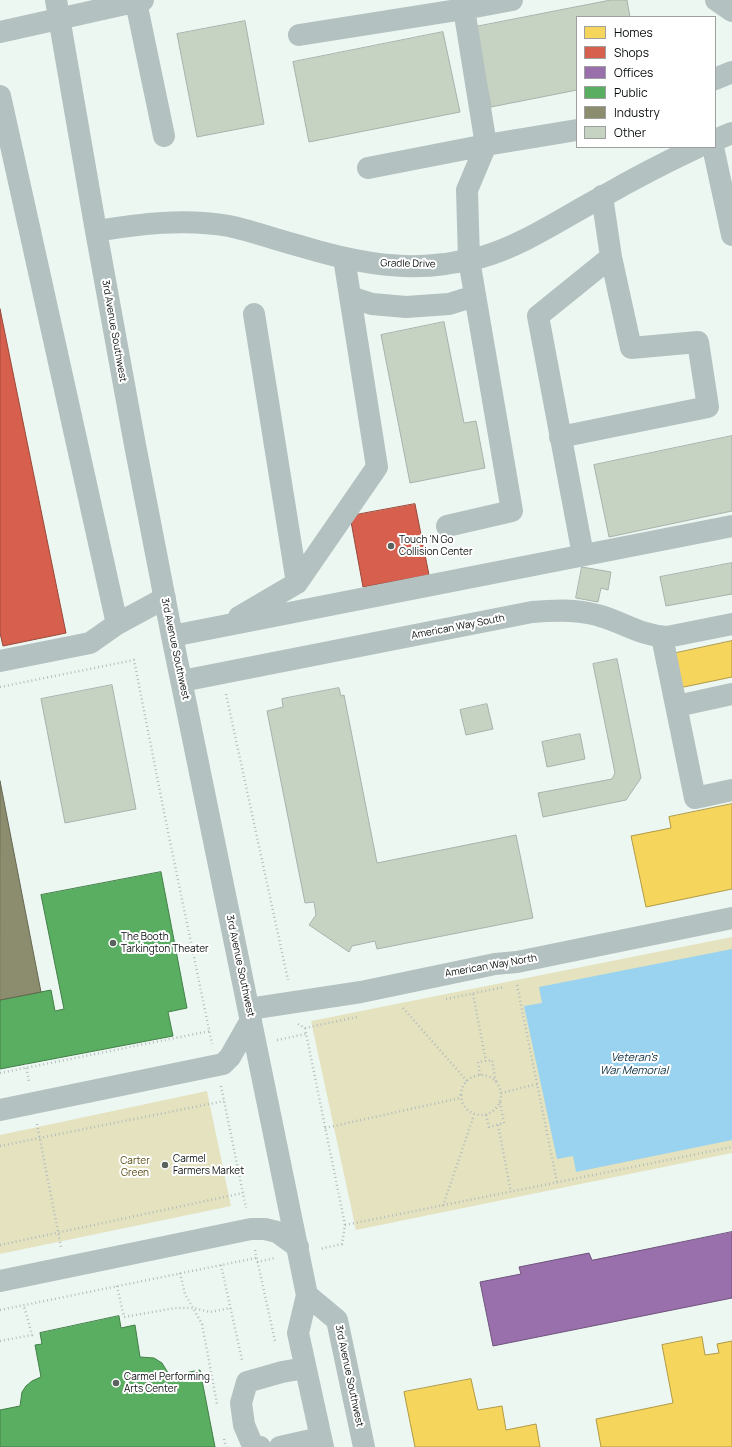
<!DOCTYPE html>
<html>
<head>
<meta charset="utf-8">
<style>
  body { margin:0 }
  #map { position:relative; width:732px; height:1447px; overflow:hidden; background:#edf7f2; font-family:Manrope,sans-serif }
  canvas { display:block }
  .legend { position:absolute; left:576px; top:16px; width:140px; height:132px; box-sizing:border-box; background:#fff; border:1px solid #9da09f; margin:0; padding:5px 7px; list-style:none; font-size:12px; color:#0b110f }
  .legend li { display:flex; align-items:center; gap:8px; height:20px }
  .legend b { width:20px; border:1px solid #9da09f }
</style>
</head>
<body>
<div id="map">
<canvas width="732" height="1447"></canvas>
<ul class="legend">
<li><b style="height:11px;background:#f6d55c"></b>Homes</li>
<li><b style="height:11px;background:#d6604d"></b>Shops</li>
<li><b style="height:11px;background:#9970ab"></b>Offices</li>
<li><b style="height:11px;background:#5aae61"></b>Public</li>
<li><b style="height:11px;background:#8c8c6e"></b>Industry</li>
<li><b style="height:11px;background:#c6d2c2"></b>Other</li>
</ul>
</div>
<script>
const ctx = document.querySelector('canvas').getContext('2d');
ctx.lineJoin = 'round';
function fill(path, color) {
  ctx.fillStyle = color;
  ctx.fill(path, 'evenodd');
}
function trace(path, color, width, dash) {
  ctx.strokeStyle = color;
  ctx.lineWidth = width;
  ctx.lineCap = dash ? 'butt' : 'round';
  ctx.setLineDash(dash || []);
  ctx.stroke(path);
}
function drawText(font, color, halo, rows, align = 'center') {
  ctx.font = font + ' Manrope,sans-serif';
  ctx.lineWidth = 4;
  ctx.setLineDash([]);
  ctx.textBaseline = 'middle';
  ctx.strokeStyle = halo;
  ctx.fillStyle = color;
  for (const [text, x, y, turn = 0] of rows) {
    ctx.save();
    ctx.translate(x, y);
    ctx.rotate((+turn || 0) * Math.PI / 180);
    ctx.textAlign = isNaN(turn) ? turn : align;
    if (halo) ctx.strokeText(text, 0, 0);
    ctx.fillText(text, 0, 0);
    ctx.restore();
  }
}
fill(new Path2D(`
  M732 937V1153L356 1230 311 1021Z
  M207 1091 231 1206 0 1254V1135Z`), '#e4e2bf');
fill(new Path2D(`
  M732 949V1140L576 1172 573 1156 557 1159 524 1006 542 1003 539 987Z`), '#9ad3ef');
const homes = new Path2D(`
  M732 641V677L674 689 667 655Z
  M732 804V889L646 907 631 836 671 828 669 817Z
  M702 1337 705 1355 719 1353 717 1344 732 1341V1447H601L596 1419 673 1403 662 1345Z
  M471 1379 478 1410 502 1406 506 1430 536 1424 540 1447H415L404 1392Z`);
fill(homes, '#f6d55c');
trace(homes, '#b09a45', 1);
const shops = new Path2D(`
  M0 309 66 633 3 646 0 633Z
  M415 504 429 575 363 587 350 516Z`);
fill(shops, '#d6604d');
trace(shops, '#99483a', 1);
const offices = new Path2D(`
  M732 1232V1298L493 1346 480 1282 521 1274 519 1267 589 1253 592 1260Z`);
fill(offices, '#9970ab');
trace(offices, '#6e547c', 1);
const public = new Path2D(`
  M161 872 187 1008 168 1012 173 1036 0 1069V1000L51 990 55 1011 64 1009 41 895Z
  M119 1316 121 1328 135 1325 140 1357 154 1358 162 1363 170 1376 200 1370 215 1447H0V1410L20 1406 22 1392 26 1386 32 1381 41 1377 35 1345 42 1344 40 1333Z`);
fill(public, '#5aae61');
trace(public, '#427f48', 1);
const industry = new Path2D(`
  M0 781 41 992 0 1000Z`);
fill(industry, '#8c8c6e');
trace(industry, '#656752', 1);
const building = new Path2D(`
  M611 0H627L630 17H577V90L491 107 475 27Z
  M245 21 264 124 197 137 177 34Z
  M443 32 460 112 309 142 293 62Z
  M444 322 464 423 476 421 485 468 410 483 381 335Z
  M732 436V511L609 537 594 465Z
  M732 563V594L666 606 660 577Z
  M582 567 611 572 608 590 601 588 598 602 576 598Z
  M617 659 641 778 626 800 543 817 538 793 612 779 615 773 593 664Z
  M112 685 136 809 65 823 41 699Z
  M339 688 341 696 344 695 377 863 516 835 533 918 377 949 375 941 352 946 349 952 309 925 316 915 314 902 305 903 267 711 283 707 282 699Z
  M487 704 493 729 466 735 460 710Z
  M580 734 585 759 547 767 542 742Z`);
fill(building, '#c6d2c2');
trace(building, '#aab1ac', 1);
trace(new Path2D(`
  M0 687 134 660 166 822 212 1044
  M226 694 288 980
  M517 985 557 1182
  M473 994 486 1061
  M446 999 504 987
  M403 1008 467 1081
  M298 1024 305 1028 357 1017
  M305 1028 345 1225 342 1244 319 1249
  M277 1040 306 1034
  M26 1064 29 1082
  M0 1073 210 1031
  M480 1075 478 1062 492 1060 496 1083
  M461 1095a20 20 0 1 1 40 0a20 20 0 1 1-40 0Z
  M221 1086 246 1208
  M501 1093 537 1084
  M486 1115 489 1127 504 1123 500 1102
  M37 1124 61 1247
  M498 1125 511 1192
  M325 1128 460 1098
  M0 1146 224 1101
  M443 1206 474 1115
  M345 1225 732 1147
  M0 1245 243 1193
  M255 1250 275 1341
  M257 1262 275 1258
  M221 1265 242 1360
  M180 1273 185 1294 202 1324 217 1404
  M117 1286 124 1317 175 1308H193L210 1312 231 1308
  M0 1310 256 1258
  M0 1341 32 1335 24 1306
  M224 1439 226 1447`), '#b3bdbc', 2.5, [1, 3]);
trace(new Path2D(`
  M56 0 96 231 135 445 172 636 307 1295 298 1333 323 1447
  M716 0 732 11
  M136 2 164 136
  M464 9 512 0
  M0 32 143 0
  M299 35 464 9 486 145 368 168
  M715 79 732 72
  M0 96 117 624
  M715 140 732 133
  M713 147 732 235
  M96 231C140 224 184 218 229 226 253 231 276 240 300 246 346 260 396 271 445 264 457 262 470 260 482 257 524 245 564 217 602 197 633 179 666 162 698 147
  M350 297 372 304 406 307 449 304 475 296
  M254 314 297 583
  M560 437 708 407 698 342 631 348 611 257
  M447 526 512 511 469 260 467 190 486 145 577 130
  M583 555 538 316 611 257 602 196
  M239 617 297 583 377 467 344 258
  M172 636 732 526
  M662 637 695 798 732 790
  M0 661 90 643 117 624 165 598
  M182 681 532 612C554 610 576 609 597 615 621 621 641 636 667 637L732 624
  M677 706 732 694
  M249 1009 361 992 495 964 517 962 732 918
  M0 1110 223 1064 230 1057 251 1020
  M0 1281 251 1229H265L277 1232 298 1247
  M307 1295 337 1320 364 1447
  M260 1447 253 1446 244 1425 241 1403 247 1382 282 1372 305 1368
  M280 1447 320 1438`), '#b3c1c1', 22);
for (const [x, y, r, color] of [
  [391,546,4,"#5a625e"],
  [113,943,4,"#5a625e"],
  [165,1165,4,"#5a625e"],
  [116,1383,4,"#5a625e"]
]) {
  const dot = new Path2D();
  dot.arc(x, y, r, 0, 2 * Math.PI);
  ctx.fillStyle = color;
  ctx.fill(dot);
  trace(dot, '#fff', 1.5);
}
drawText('10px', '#0b110f', '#fff', [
  ["Gradle Drive",408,264,1],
  ["3rd Avenue Southwest",114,331,80],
  ["American Way South",458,627,-11],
  ["3rd Avenue Southwest",175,649,78],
  ["3rd Avenue Southwest",240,966,78],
  ["American Way North",491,966,-10],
  ["3rd Avenue Southwest",349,1376,78]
]);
drawText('10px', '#0b110f', '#fff', [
  ["Touch 'N Go",399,540],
  ["Collision Center",399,552],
  ["The Booth",121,937],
  ["Tarkington Theater",121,949],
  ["Carmel",173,1159],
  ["Farmers Market",173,1171],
  ["Carmel Performing",124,1377],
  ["Arts Center",124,1389]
], 'left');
drawText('10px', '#5a4f15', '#fff', [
  ["Carter",135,1161],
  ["Green",135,1173]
]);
drawText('italic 11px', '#0c3041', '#fff', [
  ["Veteran's",634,1058],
  ["War Memorial",634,1071]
]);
</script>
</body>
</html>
